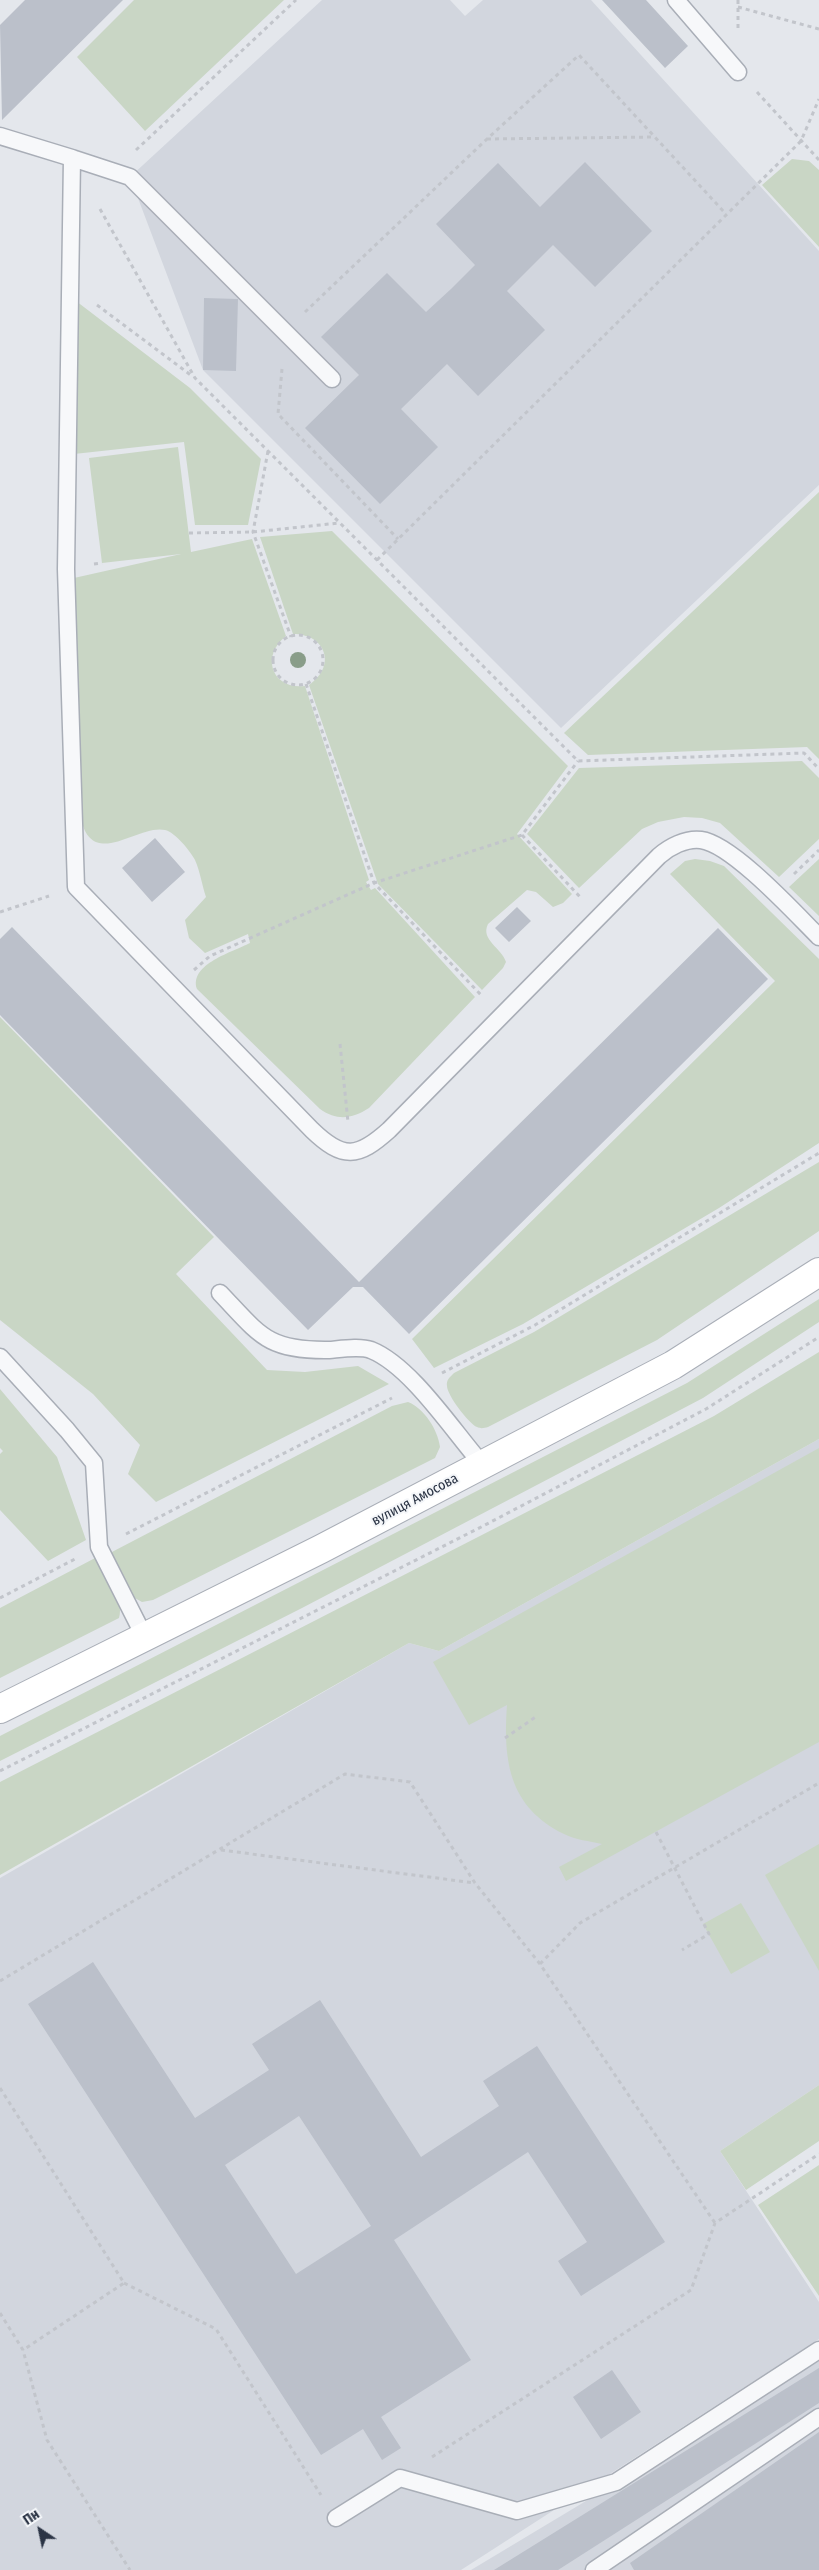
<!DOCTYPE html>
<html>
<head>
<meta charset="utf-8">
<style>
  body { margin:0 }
  #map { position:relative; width:819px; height:2570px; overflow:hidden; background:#e4e7ec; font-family:"Fira Sans Condensed",sans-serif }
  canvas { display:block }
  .north { position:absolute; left:15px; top:2505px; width:50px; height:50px; -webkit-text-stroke:4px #f4f6f9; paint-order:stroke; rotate:326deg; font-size:14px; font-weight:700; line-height:20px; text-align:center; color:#2b3445 }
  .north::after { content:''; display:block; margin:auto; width:18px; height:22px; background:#2b3445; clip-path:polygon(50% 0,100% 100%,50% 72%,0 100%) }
</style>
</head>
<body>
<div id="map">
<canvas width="819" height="2570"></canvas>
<div class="north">Пн</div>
</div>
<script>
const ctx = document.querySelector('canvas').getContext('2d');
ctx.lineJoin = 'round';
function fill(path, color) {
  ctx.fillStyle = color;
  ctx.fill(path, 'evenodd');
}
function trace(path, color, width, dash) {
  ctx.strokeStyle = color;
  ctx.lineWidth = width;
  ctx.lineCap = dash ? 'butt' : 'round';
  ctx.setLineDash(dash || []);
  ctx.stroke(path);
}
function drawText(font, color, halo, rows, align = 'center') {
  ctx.font = font + ' "Fira Sans Condensed",sans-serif';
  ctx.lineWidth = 4;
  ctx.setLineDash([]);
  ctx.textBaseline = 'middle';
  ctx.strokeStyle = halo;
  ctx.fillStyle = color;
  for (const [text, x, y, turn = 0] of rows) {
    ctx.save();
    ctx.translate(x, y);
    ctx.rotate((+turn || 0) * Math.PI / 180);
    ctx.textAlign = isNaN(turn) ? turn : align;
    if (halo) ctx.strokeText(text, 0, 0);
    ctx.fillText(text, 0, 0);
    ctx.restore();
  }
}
fill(new Path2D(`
  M322 0H450L465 16 483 0H591L819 251V485L561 728 203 370 130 177Z
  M819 1439V2085L720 2151 819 2302V2339L461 2570H0V1878L409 1643 439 1651Z
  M819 2361V2570H471Z`), '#d2d6de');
fill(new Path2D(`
  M134 0H284L145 131 77 57Z
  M792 159 809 161 819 170V247L762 185Z
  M76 301 190 388 261 459 248 525H195L184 442 74 454Z
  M178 447 191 552 252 539 286 636C260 656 272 690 305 686L369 880 366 882 371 890 375 888 475 997 369 1108C352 1119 337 1121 320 1109L197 989C189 964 233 952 250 943L248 934 205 953 189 938 185 920 206 897C202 885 200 871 195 860 191 852 175 832 165 830 139 824 95 868 82 823L74 578 181 554 102 563 89 458Z
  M819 492V759L807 747 588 755 564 733Z
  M332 531 568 766 517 834 572 894 563 903 553 907 536 892 527 890 488 924C480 940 502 948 506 962L503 968 482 990 378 884 309 685C337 666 326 634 293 634L260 537Z
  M802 761 819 778V839L779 877 720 823 702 818 684 817 658 822 642 829 579 888 527 834 579 768Z
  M695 859 710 861 724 866 819 959V1143L719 1208 523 1324 434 1368 412 1339 775 981 670 874 685 861Z
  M819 859V916L789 887Z
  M0 1017 214 1237 176 1274 267 1370 305 1372 358 1366 389 1384 156 1502 128 1474 140 1445 93 1394 0 1320Z
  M819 1162V1231L657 1340 488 1427C484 1428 481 1429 477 1427 469 1424 447 1395 447 1386 446 1380 450 1377 454 1373L534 1332Z
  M819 1299V1322L703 1398 302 1608 0 1761V1736L687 1383Z
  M819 1352V1439L439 1651 409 1643 0 1875V1782L714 1416Z
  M0 1389 57 1457 86 1540 48 1561 0 1510V1454L3 1451 0 1448Z
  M408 1402C424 1408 438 1430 440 1447L435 1458 153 1600 142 1602 133 1597 110 1553 392 1406Z
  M819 1448V1742L566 1881 559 1867 602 1844C589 1841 576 1840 564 1834 509 1807 503 1761 507 1705L469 1725 433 1662Z
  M97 1557C105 1573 125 1600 119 1618L0 1678V1608Z
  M819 1844V1971L765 1875Z
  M741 1903 770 1952 731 1974 703 1924Z
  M819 2085V2141L746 2190 720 2151Z
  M819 2165V2296L758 2205Z`), '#c9d6c5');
fill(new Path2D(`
  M25 0H123L2 120 0 25Z
  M602 0H646L688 46 665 68Z
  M585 162 652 231 595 287 553 245 507 291 545 330 478 396 447 364 401 409 438 447 380 504 305 428 359 375 321 337 387 273 426 312 451 289 475 265 436 224 498 163 540 207Z
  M204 298 238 299 236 371 203 370Z
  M155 838 185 872 152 902 122 868Z
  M517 907 531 921 509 942 495 928Z
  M12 927 359 1282 718 928 768 979 409 1334 363 1287H353L308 1330 0 1015V939Z
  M93 1962 195 2118 269 2070 252 2044 320 2000 421 2157 499 2106 483 2081 537 2046 665 2242 581 2296 558 2261 587 2242 528 2152 394 2240 471 2360 381 2417 401 2448 382 2460 363 2429 321 2455 28 2004ZM299 2116 371 2226 296 2274 225 2165Z
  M819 2368V2403L558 2570H494Z
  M612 2370 641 2412 601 2439 573 2397Z
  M819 2432V2570H634L630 2563Z`), '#bbc0ca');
const lane = new Path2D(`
  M676 0 738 72
  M0 136 72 158 66 569 76 887 312 1130C343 1160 358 1158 389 1130L659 856C669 847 686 838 701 840 732 844 795 913 819 937
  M72 158 130 177 332 379
  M220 1293C260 1335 267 1351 329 1350 341 1349 360 1346 371 1350 411 1366 453 1431 482 1464
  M0 1357 67 1430 94 1463 99 1547 145 1638
  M336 2518 400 2478 517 2511 616 2482 819 2350
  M594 2570 819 2417`);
const secondary = new Path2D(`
  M0 1709 321 1549 673 1365 819 1272`);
trace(lane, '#a9aeb7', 19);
trace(secondary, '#a9aeb7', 30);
trace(new Path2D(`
  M738 7 819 29
  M738 28V0
  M757 92 819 160
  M487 139 654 137
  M136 150 296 0
  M100 209 195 378 578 761 804 753 819 769
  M97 305 192 376
  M305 312 487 139 579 55 726 214
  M282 369 278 414 398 539
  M268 451 253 532 291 637
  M189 533 253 532 339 523
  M377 560 801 141 819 99
  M94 564 102 563
  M273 660a25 25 0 1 1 50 0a25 25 0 1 1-50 0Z
  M306 684 374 883 482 996
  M522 835 581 898
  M794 874 819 850
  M0 912 49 896
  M194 970 210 956 374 883 522 835 578 761
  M340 1044 348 1122
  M442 1373 535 1325 819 1153
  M126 1534 392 1398
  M0 1598 75 1559
  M505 1738 537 1716
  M0 1771 485 1525 706 1409 819 1337
  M656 1832 709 1934 682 1950
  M221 1850 475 1883
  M540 1964 580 1923 819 1783
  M0 1981 345 1774 410 1782 475 1883 540 1964 715 2223
  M0 2088 124 2283 23 2350
  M124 2283 216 2329 321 2495
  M0 2313 23 2350 47 2440 130 2570
  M432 2457 691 2290 715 2223 819 2154`), '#c2c5cb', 3, [4, 4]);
trace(lane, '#f7f8fa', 16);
trace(secondary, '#fff', 28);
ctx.fillStyle = '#899d89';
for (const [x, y] of [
  [298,660]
]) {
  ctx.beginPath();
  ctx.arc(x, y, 8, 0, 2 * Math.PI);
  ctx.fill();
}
drawText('14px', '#2b3445', '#f4f6f9', [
  ["вулиця Амосова",415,1500,-28]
]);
</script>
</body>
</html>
